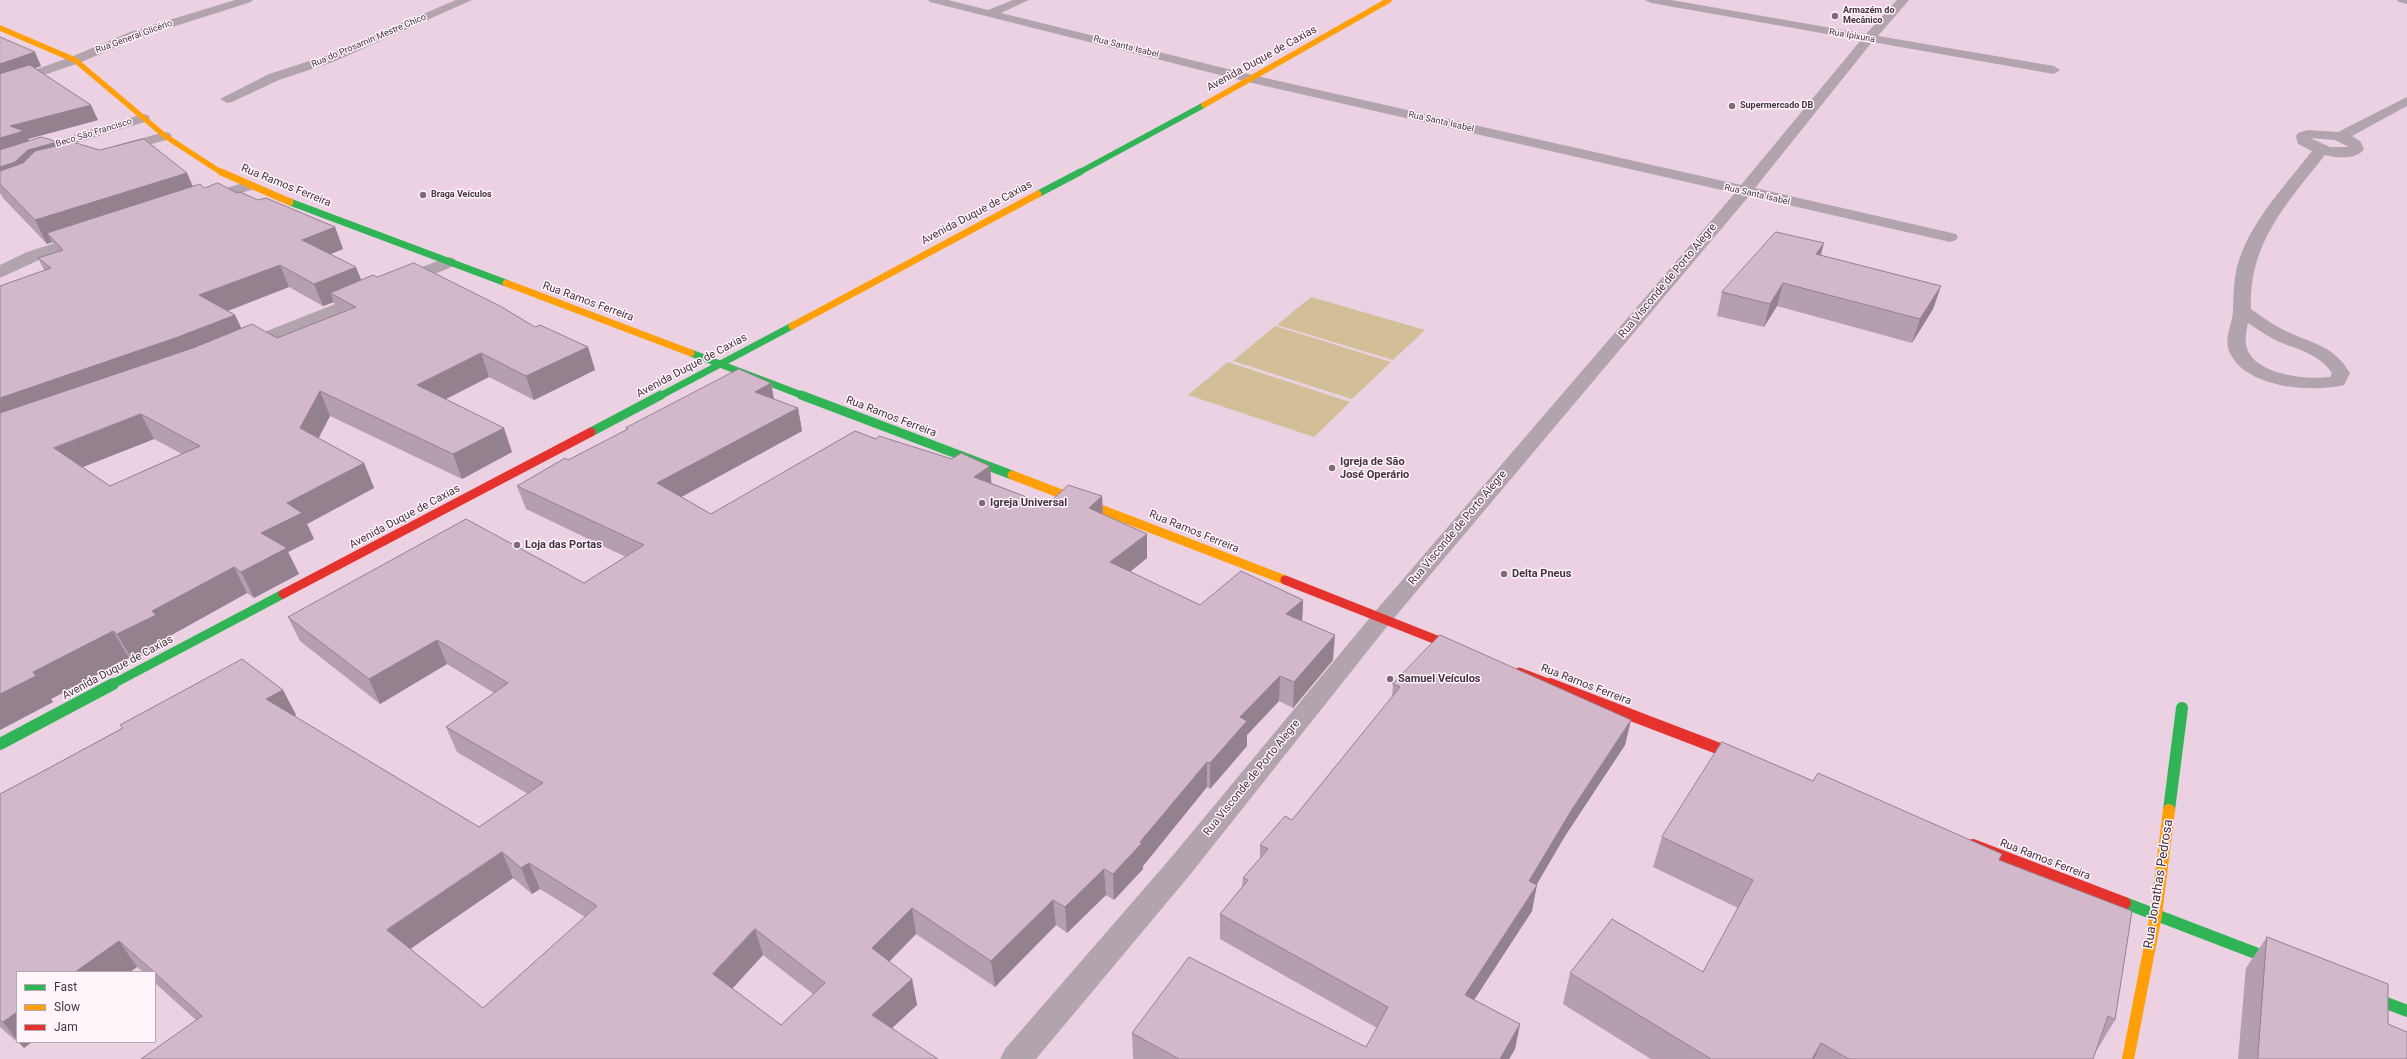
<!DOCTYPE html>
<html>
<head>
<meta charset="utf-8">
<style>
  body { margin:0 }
  #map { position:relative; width:2407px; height:1059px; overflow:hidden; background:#ebd1e2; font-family:Roboto,sans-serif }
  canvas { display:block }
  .legend { position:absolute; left:16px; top:971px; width:140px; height:72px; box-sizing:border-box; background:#fff5fb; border:1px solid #b5a7b0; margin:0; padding:5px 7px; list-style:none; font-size:12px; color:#463340 }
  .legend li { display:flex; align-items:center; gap:8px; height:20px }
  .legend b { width:20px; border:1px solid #b5a7b0 }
</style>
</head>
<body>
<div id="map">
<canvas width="2407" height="1059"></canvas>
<ul class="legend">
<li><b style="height:5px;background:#30b455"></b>Fast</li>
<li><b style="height:5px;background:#ff9f0a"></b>Slow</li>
<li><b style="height:5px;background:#e5322d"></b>Jam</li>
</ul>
</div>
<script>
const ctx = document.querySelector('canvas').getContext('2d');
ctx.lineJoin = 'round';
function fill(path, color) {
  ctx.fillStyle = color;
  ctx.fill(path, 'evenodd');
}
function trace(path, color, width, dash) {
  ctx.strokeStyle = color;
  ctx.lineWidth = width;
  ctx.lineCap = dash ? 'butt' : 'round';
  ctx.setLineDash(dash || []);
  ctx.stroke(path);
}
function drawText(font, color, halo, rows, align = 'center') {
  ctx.font = font + ' Roboto,sans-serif';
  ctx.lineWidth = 3;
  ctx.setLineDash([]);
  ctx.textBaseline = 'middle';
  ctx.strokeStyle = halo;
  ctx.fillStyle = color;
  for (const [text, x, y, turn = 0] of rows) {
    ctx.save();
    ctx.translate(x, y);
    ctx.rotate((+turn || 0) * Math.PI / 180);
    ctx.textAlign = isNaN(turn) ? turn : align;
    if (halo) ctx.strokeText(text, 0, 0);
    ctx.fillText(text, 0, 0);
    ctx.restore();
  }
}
fill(new Path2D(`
  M1311 297 1425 330 1393 360 1277 325Z
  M1275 326 1391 362 1352 399 1233 361Z
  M1228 362 1350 402 1314 437 1188 395Z`), '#d2be97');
fill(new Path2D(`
  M235 0H253L251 2 138 38 79 63 0 90V82L71 57 130 32Z
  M456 0H472L333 62 279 80 232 102 227 103 220 99 269 74 325 56Z
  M928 0H948L988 10 1013 0H1029L1001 13 1252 75 1741 185 1861 40 1651 3 1645 0H1671L1866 34 1897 0H1909L1878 36 2054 66 2060 70 2054 74 1872 42 1755 188 1956 234 1958 237 1956 240 1950 242 1749 196 1389 624 1189 876 1036 1059H1000L1005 1049 1169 860 1373 614 1735 193 1252 83 930 2Z
  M2397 0H2407V4L2399 2Z
  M2407 97V106L2352 136 2360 141 2364 149C2357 160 2336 158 2325 155 2287 203 2248 244 2251 309 2263 317 2274 326 2288 332 2314 344 2334 346 2350 373L2344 385C2311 393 2240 388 2228 348 2225 335 2233 322 2233 310 2234 285 2234 268 2245 245 2261 210 2289 181 2312 151L2298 144 2296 136 2298 133 2308 130 2338 132ZM2310 138 2335 140 2349 147H2330ZM2248 323C2257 329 2266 335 2275 340 2295 349 2319 353 2332 373L2330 377C2307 380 2259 375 2248 351 2244 343 2246 332 2248 323Z
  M143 114 148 115 150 118 148 121 0 166V157Z
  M165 132 170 133 172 136 170 139 118 153 111 149 113 146Z
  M249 181 257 186 254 189 203 205 195 200 198 197Z
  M83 234 89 236 91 239 89 242 39 260 0 278V265L27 252Z
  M448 257 454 258 456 262 454 266 408 285H396L393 281 396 277Z
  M363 293 369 294 372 298 369 302 251 350H239L236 346 239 342Z`), '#b2a4ad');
trace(new Path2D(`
  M1078 173 1204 105`), '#30b455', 5.5);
trace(new Path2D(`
  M1038 194 1080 172
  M290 202 506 283
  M691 353 804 396
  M660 396 792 326`), '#30b455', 7);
trace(new Path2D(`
  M801 395 1012 475
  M591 432 661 395
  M111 685 283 594`), '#30b455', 9);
trace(new Path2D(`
  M0 744 113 684
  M2169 810 2182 708
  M2125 903 2284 964
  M2360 993 2407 1011`), '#30b455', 12);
trace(new Path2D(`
  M0 28 75 60 165 136 222 173
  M1204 105 1389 0`), '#ff9f0a', 5.5);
trace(new Path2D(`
  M221 172 290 202
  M506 283 691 353
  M792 326 1038 194`), '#ff9f0a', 7);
trace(new Path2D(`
  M1012 475 1285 580`), '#ff9f0a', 9);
trace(new Path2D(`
  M2128 1059 2156 915 2169 810`), '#ff9f0a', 12);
trace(new Path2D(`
  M1285 580 1462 650
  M283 594 591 432
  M1519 672 1553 685`), '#e5322d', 9);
trace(new Path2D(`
  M1550 684 1746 759
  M1973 845 2125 903`), '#e5322d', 12);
fill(new Path2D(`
  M0 37 41 66 35 68 98 120 28 139 29 141 99 150 187 173 193 187 204 188 237 193 335 227 343 249 331 254 361 280 377 277 535 327 588 347 595 370 534 400 489 377 446 399 512 452 462 479 330 416 318 438 364 463 374 488 307 524 314 539 288 552 299 574 254 598 247 593 168 637 170 641 133 661 129 658 51 699 53 702 0 730 44 270 38 258 57 252 52 242 47 244 3 198 0 193ZM289 287 323 306 334 302 338 314 277 338 241 328 235 315 228 311ZM154 439 182 454 110 486 82 467Z
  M1820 255 1941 286 1933 309 1912 343 1777 306 1764 327 1717 316 1722 292Z
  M771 383 774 399 798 408 802 431 681 497 711 514 876 439 952 459 990 466 991 483 1047 505 1102 496 1103 514 1147 558 1130 572 1200 605 1303 600 1302 621 1333 660 1293 708 1279 701 1247 735V746L1210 789 1207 787 1143 866V869L1114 900 1106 895 1067 933 1056 925 995 987 916 934 889 962 912 979 917 1005 892 1028 196 1020 155 983V972H143L137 967 130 972H17V1042H32L24 1048 0 1027V794L49 768 122 728 120 725 283 690 296 715 294 716 479 827 528 794 457 752 446 727 494 693 447 664 380 704 300 641 288 617 584 583 626 557 526 509 517 486 627 430 626 428ZM513 878 532 894 540 889 585 917 483 1008 410 949ZM763 955 813 994 781 1025 732 988Z
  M1393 684 1631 720 1625 745 1565 836 1536 885 1532 911 1474 1000 1520 1024 1515 1049 1509 1059H1134L1133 1058 1132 1033 1366 1047 1377 1028 1220 939V914L1242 887 1243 878 1260 858V845L1292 820 1392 698Z
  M1813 781 1999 860 2115 1020 2097 1050H2096L2093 1059H1651L1563 1004 1570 973 1703 972 1738 908 1653 867 1662 837Z
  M2267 937 2388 1024 2407 1059H2238L2246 968Z`), '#b59eaf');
fill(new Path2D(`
  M35 52 41 66 0 80V64Z
  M91 105 98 120 28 139 31 146 0 155V138L10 126Z
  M57 142 65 158 0 184V167L28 150Z
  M187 173 197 196 47 233 52 242 47 244 35 220Z
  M335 227 343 249 311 262 302 240Z
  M1824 243 1818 266 1816 254Z
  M280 265 289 287 209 318 199 295Z
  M356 267 365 289 330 293 334 302 323 306 314 284Z
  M1783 283 1777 306 1764 327 1770 304Z
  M1941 286 1933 309 1912 343 1920 319Z
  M235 315 246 338 0 427V398Z
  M588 347 595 370 534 400 526 376Z
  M481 353 489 377 426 409 417 385Z
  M771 383 775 406 755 392Z
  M320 391 330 416 311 453 300 428Z
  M798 408 802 431 663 507 657 483Z
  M141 414 154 439 68 473 54 448Z
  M504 428 512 452 462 479 453 454Z
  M364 463 374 488 307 524 314 539 288 552 299 574 254 598 241 572 261 533 287 503Z
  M990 466 992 490 974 477Z
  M1102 496 1103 520 1089 508Z
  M1147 534V558L1111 587 1110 562Z
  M234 567 247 593 168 637 170 641 133 661 117 634 152 611Z
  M1303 600 1302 624 1286 614Z
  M113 631 129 658 51 699 53 702 0 730V694L33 672Z
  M1335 635 1333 660 1293 708 1294 682Z
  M437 640 447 664 380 704 369 679Z
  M1280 676 1279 701 1247 735V746L1210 789V763L1240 717Z
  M283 690 296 715 279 725 266 699Z
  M1631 720 1625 745 1565 836 1527 901 1537 885 1532 911 1461 1020 1465 995 1529 881 1571 811Z
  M1207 762V787L1143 866V869L1114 900 1113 874 1140 842Z
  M502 852 513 878 400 956 387 930Z
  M529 863 540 889 532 894 521 868Z
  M1104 869 1106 895 1067 933 1065 907Z
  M1053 900 1056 925 995 987 991 961Z
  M912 908 916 934 877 974 872 948Z
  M755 929 763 955 722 1000 713 974Z
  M119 941 137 967 130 972H75Z
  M912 979 917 1005 878 1041 872 1015Z
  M17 1012V1040L3 1022Z
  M1520 1024 1515 1049 1509 1059H1500Z
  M19 1042H32L24 1048Z
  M1821 1043 1814 1059H1812Z`), '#94818e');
const building = new Path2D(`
  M0 37 35 52 0 64Z
  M30 65 91 105 10 126 24 131 0 138V74Z
  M42 137 57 142 28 150 15 162 0 167V150Z
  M144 139 187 173 35 220 0 184V171L23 163 35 151 73 142 99 150Z
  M218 183 237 193 240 192 258 200 266 198 335 227 302 240 356 267 314 284 280 265 199 295 235 315 178 337 0 398V286L51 268 38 258 63 250 47 233 200 184 204 188Z
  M1776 232 1824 243 1816 254 1941 286 1920 319 1783 283 1770 304 1722 292Z
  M414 263 500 306 535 327 540 325 588 347 526 376 481 353 417 385 504 428 453 454 320 391 300 428 364 463 287 503 302 513 261 533 287 548 241 572 234 567 152 611 156 615 117 634 113 631 33 672 36 676 0 694V413L193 348 252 324 277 338 356 307 330 293 373 275 377 277ZM141 414 200 446 110 486 54 448Z
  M739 369 771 383 755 392 798 408 657 483 711 514 855 431 876 439 879 436 952 459 961 453 990 466 974 477 1047 505 1068 485 1102 496 1089 508 1147 534 1110 562 1200 605 1241 571 1303 600 1286 614 1335 635 1294 682 1280 676 1240 717 1247 721 1210 763 1207 762 1140 842 1142 843 1113 874 1104 869 1065 907 1053 900 991 961 912 908 872 948 912 979 872 1015 938 1059H141L202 1016 155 973V972H154L119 941 75 972H17V1012L3 1022 0 1020V794L49 768 123 728 120 725 242 659 283 690 266 699 479 827 543 783 446 727 508 683 437 640 369 679 288 617 466 519 584 583 644 545 517 486 565 458 568 460 628 429 626 428ZM502 852 521 868 529 863 597 906 483 1008 387 930ZM755 929 825 983 781 1025 713 974Z
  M1440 635 1631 720 1571 811 1529 881 1537 885 1465 995 1520 1024 1500 1059H1179L1132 1033 1189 957 1366 1047 1388 1007 1220 914 1248 880 1243 878 1268 849 1260 845 1285 816 1292 820 1400 687 1393 684Z
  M1722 742 1813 781 1818 773 2002 854 1999 860 2132 911 2115 1020 2108 1016 2093 1059H1849L1821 1043 1812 1059H1711L1570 973 1612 919 1703 972 1753 880 1662 837Z
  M2267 937 2388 984V1024L2407 1032V1059H2258Z`);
fill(building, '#d3b8cb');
trace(building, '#94818e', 1);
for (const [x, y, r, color] of [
  [1835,16,4,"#806a79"],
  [1732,106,4,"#806a79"],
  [423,195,4,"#806a79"],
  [1332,468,4,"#806a79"],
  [982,503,4,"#806a79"],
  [517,545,4,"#806a79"],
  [1504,574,4,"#806a79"],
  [1390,679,4,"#806a79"]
]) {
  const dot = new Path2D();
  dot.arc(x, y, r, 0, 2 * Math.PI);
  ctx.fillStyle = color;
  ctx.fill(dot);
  trace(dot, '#fff5fb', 1.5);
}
drawText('bold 9px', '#463340', '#fff5fb', [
  ["Armazém do",1843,11],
  ["Mecânico",1843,21],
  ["Supermercado DB",1740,106],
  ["Braga Veículos",431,195]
], 'left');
drawText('9px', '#463340', '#fff5fb', [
  ["Rua Ipixuna",1852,36,10],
  ["Rua General Glicério",134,37,-20],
  ["Rua do Prosamin Mestre Chico",369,41,-23],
  ["Rua Santa Isabel",1126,47,14],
  ["Rua Santa Isabel",1441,122,13],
  ["Beco São Francisco",94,133,-17],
  ["Rua Santa Isabel",1757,195,13]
]);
drawText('11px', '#463340', '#fff5fb', [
  ["Avenida Duque de Caxias",1262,59,-29],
  ["Rua Ramos Ferreira",286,186,22],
  ["Avenida Duque de Caxias",977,213,-28],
  ["Rua Visconde de Porto Alegre",1668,281,-50],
  ["Rua Ramos Ferreira",588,302,20],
  ["Avenida Duque de Caxias",692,366,-28],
  ["Rua Ramos Ferreira",891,417,21],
  ["Avenida Duque de Caxias",405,517,-28],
  ["Rua Visconde de Porto Alegre",1458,528,-50],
  ["Rua Ramos Ferreira",1194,532,22],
  ["Avenida Duque de Caxias",118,668,-28],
  ["Rua Ramos Ferreira",1586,685,21],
  ["Rua Visconde de Porto Alegre",1252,778,-51],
  ["Rua Ramos Ferreira",2045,860,21]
]);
drawText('bold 11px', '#463340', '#fff5fb', [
  ["Igreja de São",1340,462],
  ["José Operário",1340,475],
  ["Igreja Universal",990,503],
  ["Loja das Portas",525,545],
  ["Delta Pneus",1512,574],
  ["Samuel Veículos",1398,679]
], 'left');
drawText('13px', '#463340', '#fff5fb', [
  ["Rua Jonathas Pedrosa",2159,884,-81]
]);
</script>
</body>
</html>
